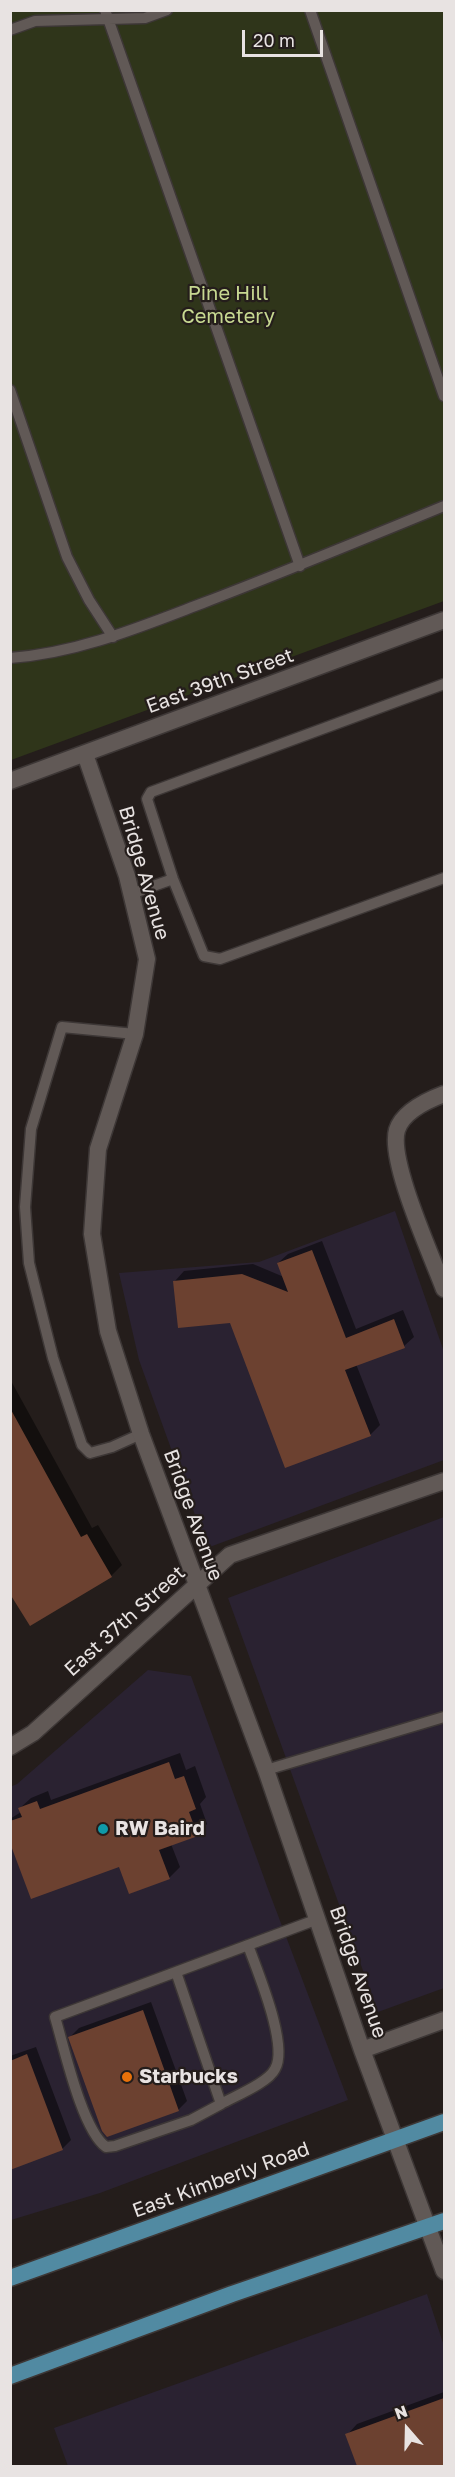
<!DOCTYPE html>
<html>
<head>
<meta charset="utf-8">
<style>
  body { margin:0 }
  #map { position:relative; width:455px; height:2477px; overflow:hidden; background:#241d1b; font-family:"Golos Text",sans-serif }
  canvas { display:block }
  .frame { position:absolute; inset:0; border:12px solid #e8e3e2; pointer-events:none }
  .north { position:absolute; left:377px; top:2399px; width:60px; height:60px; -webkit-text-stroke:4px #241d1b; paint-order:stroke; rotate:340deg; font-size:16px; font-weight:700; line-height:24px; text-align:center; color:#e8e3e2 }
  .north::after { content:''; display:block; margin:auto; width:21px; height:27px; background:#e8e3e2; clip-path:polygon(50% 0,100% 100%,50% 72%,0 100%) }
  .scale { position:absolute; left:242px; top:30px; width:81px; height:27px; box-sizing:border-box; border:3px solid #e8e3e2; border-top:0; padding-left:8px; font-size:18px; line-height:21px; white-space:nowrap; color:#e8e3e2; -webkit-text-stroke:4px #241d1b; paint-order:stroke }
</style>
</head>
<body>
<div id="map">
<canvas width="455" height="2477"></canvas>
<div class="frame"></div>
<div class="north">N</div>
<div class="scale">20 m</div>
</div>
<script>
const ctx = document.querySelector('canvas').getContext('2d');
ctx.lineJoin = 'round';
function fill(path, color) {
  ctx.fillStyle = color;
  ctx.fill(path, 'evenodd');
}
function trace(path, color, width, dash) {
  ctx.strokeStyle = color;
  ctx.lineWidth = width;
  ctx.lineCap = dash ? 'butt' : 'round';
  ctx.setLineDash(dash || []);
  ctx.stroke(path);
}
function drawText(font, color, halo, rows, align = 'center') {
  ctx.font = font + ' "Golos Text",sans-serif';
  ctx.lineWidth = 4.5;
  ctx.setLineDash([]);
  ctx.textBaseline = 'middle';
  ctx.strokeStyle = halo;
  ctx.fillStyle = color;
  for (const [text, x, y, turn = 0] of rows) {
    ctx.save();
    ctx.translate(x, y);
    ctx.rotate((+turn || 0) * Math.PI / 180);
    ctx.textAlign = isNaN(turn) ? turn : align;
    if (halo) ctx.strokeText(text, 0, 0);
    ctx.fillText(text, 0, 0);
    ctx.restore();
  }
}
fill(new Path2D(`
  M395 1211 444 1352V1460L207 1548 139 1360 119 1273 259 1262Z
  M444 1517V1988L378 2012 228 1598Z
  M148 1670 191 1676 268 1889 348 2100 100 2193 11 2220 10 1787 17 1784Z
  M427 2294 444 2346V2466H68L54 2428Z`), '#2a2231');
fill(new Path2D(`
  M11 11H444V601L11 760Z`), '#2f351a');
fill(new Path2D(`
  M322 1241 356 1329 403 1310 414 1337 404 1346 356 1364 380 1425 370 1435 230 1321 175 1281 184 1271 253 1264 284 1277 278 1263 288 1254Z
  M10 1379 92 1528 98 1525 122 1565 111 1576 31 1624 10 1591Z
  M180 1753 186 1770 195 1766 206 1797 200 1804 207 1824 197 1835 171 1844 180 1867 169 1878 10 1838V1819L21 1812 20 1808 31 1798 48 1791 51 1800Z
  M151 2002 187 2101 178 2110 70 2037 79 2028Z
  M36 2047 71 2140 62 2149 10 2168V2056Z
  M444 2392V2466H359L347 2435 357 2424Z`), '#0007');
fill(new Path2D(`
  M312 1250 346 1338 394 1319 405 1348 345 1370 371 1436 285 1468 230 1323 178 1328 173 1281 242 1274 288 1292 277 1263Z
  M10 1408 81 1537 87 1534 112 1577 30 1626 10 1594Z
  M169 1762 175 1779 184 1776 196 1809 189 1812 198 1836 159 1850 170 1879 129 1894 119 1867 31 1899 10 1843V1821L22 1817 18 1808 37 1801 40 1809Z
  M143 2010 179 2111 107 2137 102 2131 68 2037Z
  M27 2054 63 2150 10 2170V2061Z
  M444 2398V2466H357L345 2434Z`), '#6c4130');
const service = new Path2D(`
  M105 10 300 566
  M310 10 444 396
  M10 30 35 21 145 18 167 10
  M10 390 67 557 89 600 113 637
  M10 658C78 653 140 627 203 603 284 572 364 539 444 506
  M444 684 151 792 147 799 173 879 204 956 220 959 444 878
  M131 894 173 879
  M135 1034 62 1027 31 1129 25 1207 29 1263 53 1358 82 1445 90 1453 112 1447 141 1434
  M266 1770 444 1717
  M176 1972 221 2104C235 2096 268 2083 275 2069 289 2045 257 1971 248 1945
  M221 2104 191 2120 115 2146 106 2147C82 2130 64 2047 55 2017L318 1919`);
const minor = new Path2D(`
  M85 754 127 876 147 959 135 1034 98 1149 92 1234 108 1331 141 1434 266 1770 362 2050 444 2271
  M10 781 444 620
  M444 1094C428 1100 403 1111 397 1130 388 1161 432 1256 444 1289
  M10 1747 33 1733 230 1555 444 1481
  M362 2050 444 2020`);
const primary = new Path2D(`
  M10 2278 444 2122
  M10 2376 232 2294 444 2221`);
trace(service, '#3d3736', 13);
trace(minor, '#3d3736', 19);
trace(primary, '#3d3736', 19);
trace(service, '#615956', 10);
trace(minor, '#615956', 16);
trace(primary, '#518aa2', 16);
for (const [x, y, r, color] of [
  [103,1829,6,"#0f9aa8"],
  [127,2077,6,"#e8710a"]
]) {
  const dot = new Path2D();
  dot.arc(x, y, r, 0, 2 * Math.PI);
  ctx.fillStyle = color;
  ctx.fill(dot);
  trace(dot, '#241d1b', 2);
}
drawText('20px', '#c7d891', '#241d1b', [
  ["Pine Hill",228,294],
  ["Cemetery",228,317]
]);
drawText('20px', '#e8e3e2', '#241d1b', [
  ["East 39th Street",220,681,-20],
  ["Bridge Avenue",144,873,74],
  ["Bridge Avenue",193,1515,70],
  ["East 37th Street",125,1621,-42],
  ["Bridge Avenue",358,1972,71],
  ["East Kimberly Road",221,2180,-20]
]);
drawText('bold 20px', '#e8e3e2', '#241d1b', [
  ["RW Baird",115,1829],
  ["Starbucks",139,2077]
], 'left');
</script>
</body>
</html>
